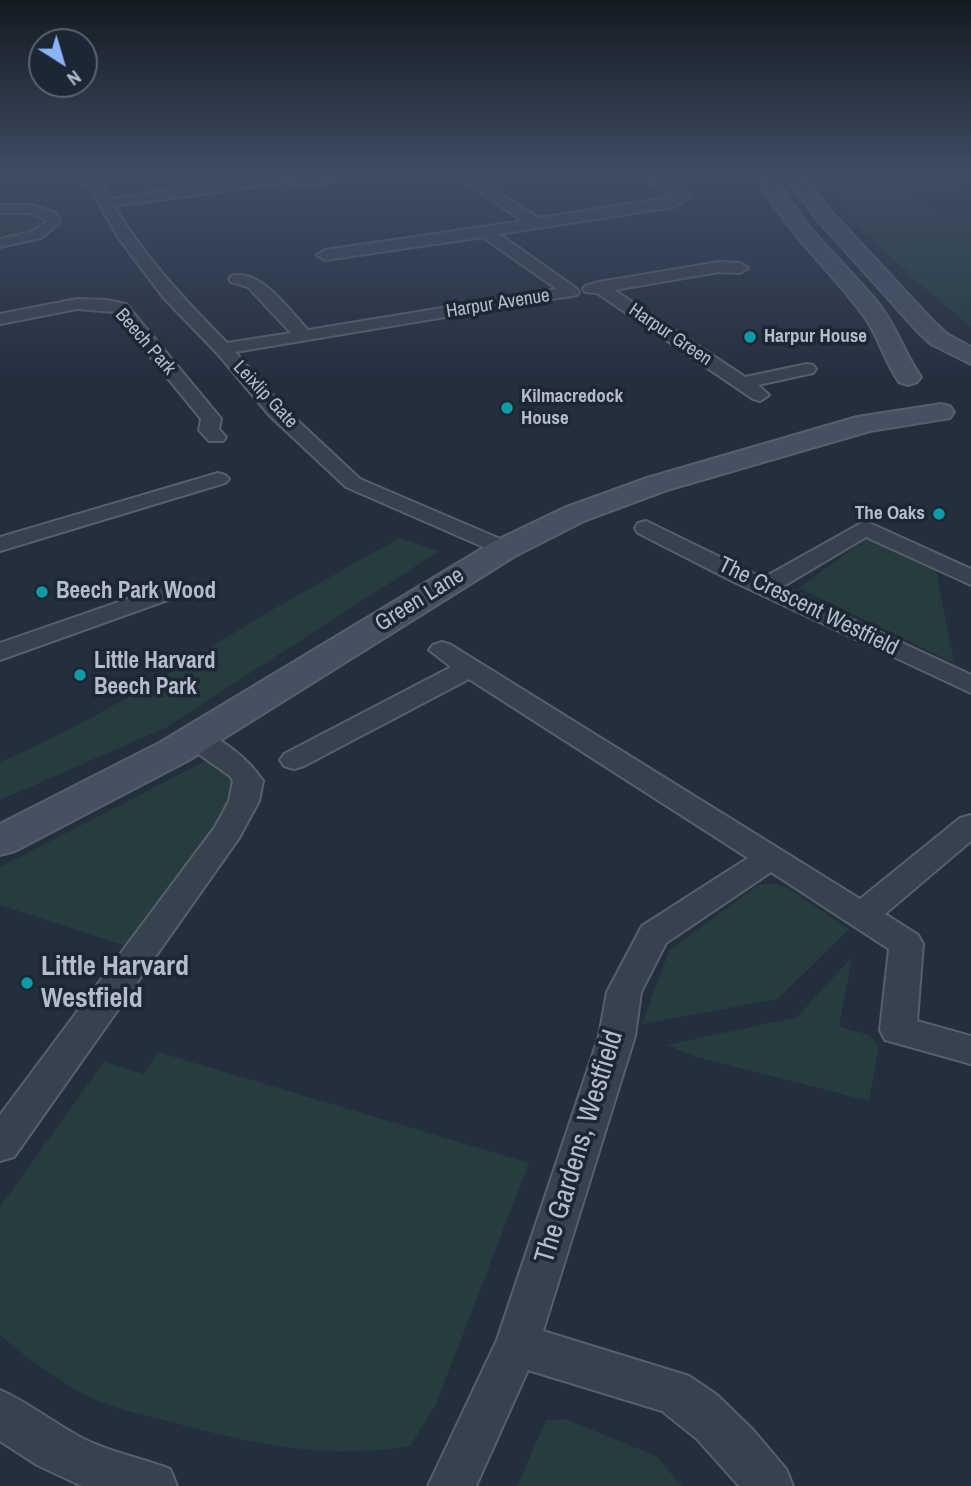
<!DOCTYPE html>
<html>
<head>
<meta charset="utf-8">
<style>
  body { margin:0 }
  #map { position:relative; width:971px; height:1486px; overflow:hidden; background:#242f3e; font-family:"Archivo Narrow",sans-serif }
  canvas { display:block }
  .north { position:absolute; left:28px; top:28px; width:70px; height:70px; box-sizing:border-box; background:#1d2633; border:2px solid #59626f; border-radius:50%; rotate:143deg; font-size:19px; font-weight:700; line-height:28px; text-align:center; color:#b4bcc9 }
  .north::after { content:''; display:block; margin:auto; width:24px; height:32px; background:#8ab4f8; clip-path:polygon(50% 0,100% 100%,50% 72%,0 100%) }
</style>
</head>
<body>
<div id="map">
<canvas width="971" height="1486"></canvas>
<div class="north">N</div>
</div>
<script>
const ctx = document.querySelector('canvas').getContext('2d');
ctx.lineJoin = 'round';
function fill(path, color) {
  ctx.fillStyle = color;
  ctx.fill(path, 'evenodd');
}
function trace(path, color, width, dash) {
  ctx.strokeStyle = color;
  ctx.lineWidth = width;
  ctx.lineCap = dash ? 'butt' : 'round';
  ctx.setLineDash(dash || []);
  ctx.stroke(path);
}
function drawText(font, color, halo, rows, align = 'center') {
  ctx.font = font + ' "Archivo Narrow",sans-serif';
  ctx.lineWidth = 7;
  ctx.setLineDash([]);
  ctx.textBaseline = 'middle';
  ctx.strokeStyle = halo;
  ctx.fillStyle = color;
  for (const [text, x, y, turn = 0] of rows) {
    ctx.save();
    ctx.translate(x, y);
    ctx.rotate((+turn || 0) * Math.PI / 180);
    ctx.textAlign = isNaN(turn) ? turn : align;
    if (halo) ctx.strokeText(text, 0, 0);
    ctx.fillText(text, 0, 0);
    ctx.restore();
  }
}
fill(new Path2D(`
  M858 174H971V182L909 199 971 222V327L921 285 856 222 824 179 859 178Z
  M20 210 43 217 44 222C33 236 16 237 0 240V211Z
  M400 538 439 551 165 728 0 800V762C88 725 170 672 252 622 300 593 350 566 400 538Z
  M866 539 936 570 954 663 799 588Z
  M219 754 246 778 141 951 0 905V867Z
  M771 883 788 888 849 929 778 999 642 1024 669 951 758 885Z
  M852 957 839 1027 870 1035 879 1046 869 1101 697 1057 667 1045 797 1017Z
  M158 1052 529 1163 436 1404 410 1446C327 1461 244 1442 163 1420 139 1413 110 1408 87 1396 57 1379 26 1358 0 1335V1207L104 1062 144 1074Z
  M565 1419 656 1456 682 1486H517L546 1420Z`), '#263c3f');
const street = new Path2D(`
  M75 174H89L101 184 110 199 293 174H368L362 178 295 187 289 182 114 206C145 258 185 300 227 343L291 333 248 287 231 282 229 279 231 276C262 268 289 311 308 330L557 289 483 237 325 260 317 255 325 250 523 221 454 174H469L539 218 673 197 635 174H650L690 197 673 207 499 234 577 289 579 292 577 295 235 352 283 407 360 479 512 544 515 549 512 554 504 556 346 487 269 415 217 353 163 297 118 237 91 189Z
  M0 205H30L56 213 60 222 41 238 0 247V239L31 232 46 222 45 219 29 213H0Z
  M719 262 740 263 748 268 740 273 719 272 614 290 745 377 807 364 813 365 816 369 813 373 758 385 769 395 760 401 753 399 597 293 585 292 583 289 585 286 599 282Z
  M77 299 107 300 126 304 218 415 221 419 219 429 226 437 223 441H209L199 430 201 419 114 312 77 309 0 324V314Z
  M218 473 225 475 229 479 225 483 0 551V537Z
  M646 521 763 578 865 521 971 569V585L866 537 782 587 971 675V693L732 581 638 533 635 528 638 523Z
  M168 585 176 587 180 592 176 597 0 660V643Z
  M442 642 451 645 860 899 960 818 971 815V841L885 914 918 935 923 944 917 1021 971 1036V1064L885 1040 880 1030 889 949 771 872 666 943 641 992 635 1036 543 1331 689 1376 717 1395 753 1430 786 1469 793 1486H739L697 1439 662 1411 528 1370 476 1486H428L497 1340 599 1036 607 992 642 926 748 858 469 679 304 766 294 769 284 766 280 760 284 754 451 667 429 650 433 645Z
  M196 730C222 737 248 759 263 781L259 801 239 838 14 1157 0 1161V1115L215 827 229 801 233 781 230 776 186 745 182 739 186 733Z
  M0 1390C30 1403 56 1425 86 1440 113 1453 142 1458 170 1469L177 1486H82L37 1465 0 1441Z`);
const secondary = new Path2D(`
  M756 174H774C800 225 842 260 878 303 897 327 904 353 921 377L917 382 908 385 899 382C884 361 879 336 864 316 828 267 783 230 756 174Z
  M785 174H803L829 209 934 322 947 334 971 347V364L931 344 918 332 815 217Z
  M941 404 950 406 954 412 950 418 870 431 667 490 586 520 515 556 189 760 15 851 0 855V824L161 742 493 542 564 508 647 478 857 417Z`);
trace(street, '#565f6c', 4);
trace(secondary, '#565f6c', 4);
fill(street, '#38414e');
fill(secondary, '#465061');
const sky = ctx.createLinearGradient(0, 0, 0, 382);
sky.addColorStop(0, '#141a22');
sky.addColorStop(0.46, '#3f4d63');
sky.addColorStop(1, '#3f4d6300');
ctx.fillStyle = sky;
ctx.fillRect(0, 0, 971, 382);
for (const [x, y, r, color] of [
  [750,337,7,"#0f9aa8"],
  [507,408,7,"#0f9aa8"],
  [939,514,7,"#0f9aa8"],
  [42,592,7,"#0f9aa8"],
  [80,675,7,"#0f9aa8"],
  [27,983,7,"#0f9aa8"]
]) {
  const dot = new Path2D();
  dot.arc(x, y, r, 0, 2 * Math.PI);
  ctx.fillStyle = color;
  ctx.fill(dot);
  trace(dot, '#1d2633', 2.5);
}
drawText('19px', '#b4bcc9', '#1d2633', [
  ["Harpur Avenue",498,304,-9],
  ["Harpur Green",670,335,34],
  ["Beech Park",145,342,49],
  ["Leixlip Gate",265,395,47]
]);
drawText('bold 19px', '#b4bcc9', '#1d2633', [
  ["Harpur House",764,337],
  ["Kilmacredock",521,397],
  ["House",521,419],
  ["The Oaks",925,514,"right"]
], 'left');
drawText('bold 23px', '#b4bcc9', '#1d2633', [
  ["Beech Park Wood",56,592],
  ["Little Harvard",94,662],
  ["Beech Park",94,688]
], 'left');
drawText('23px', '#b4bcc9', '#1d2633', [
  ["Green Lane",420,600,-32],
  ["The Crescent Westfield",808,607,26]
]);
drawText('bold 28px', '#b4bcc9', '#1d2633', [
  ["Little Harvard",41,967],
  ["Westfield",41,999]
], 'left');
drawText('28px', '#b4bcc9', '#1d2633', [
  ["The Gardens, Westfield",580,1147,-73]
]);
</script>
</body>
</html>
